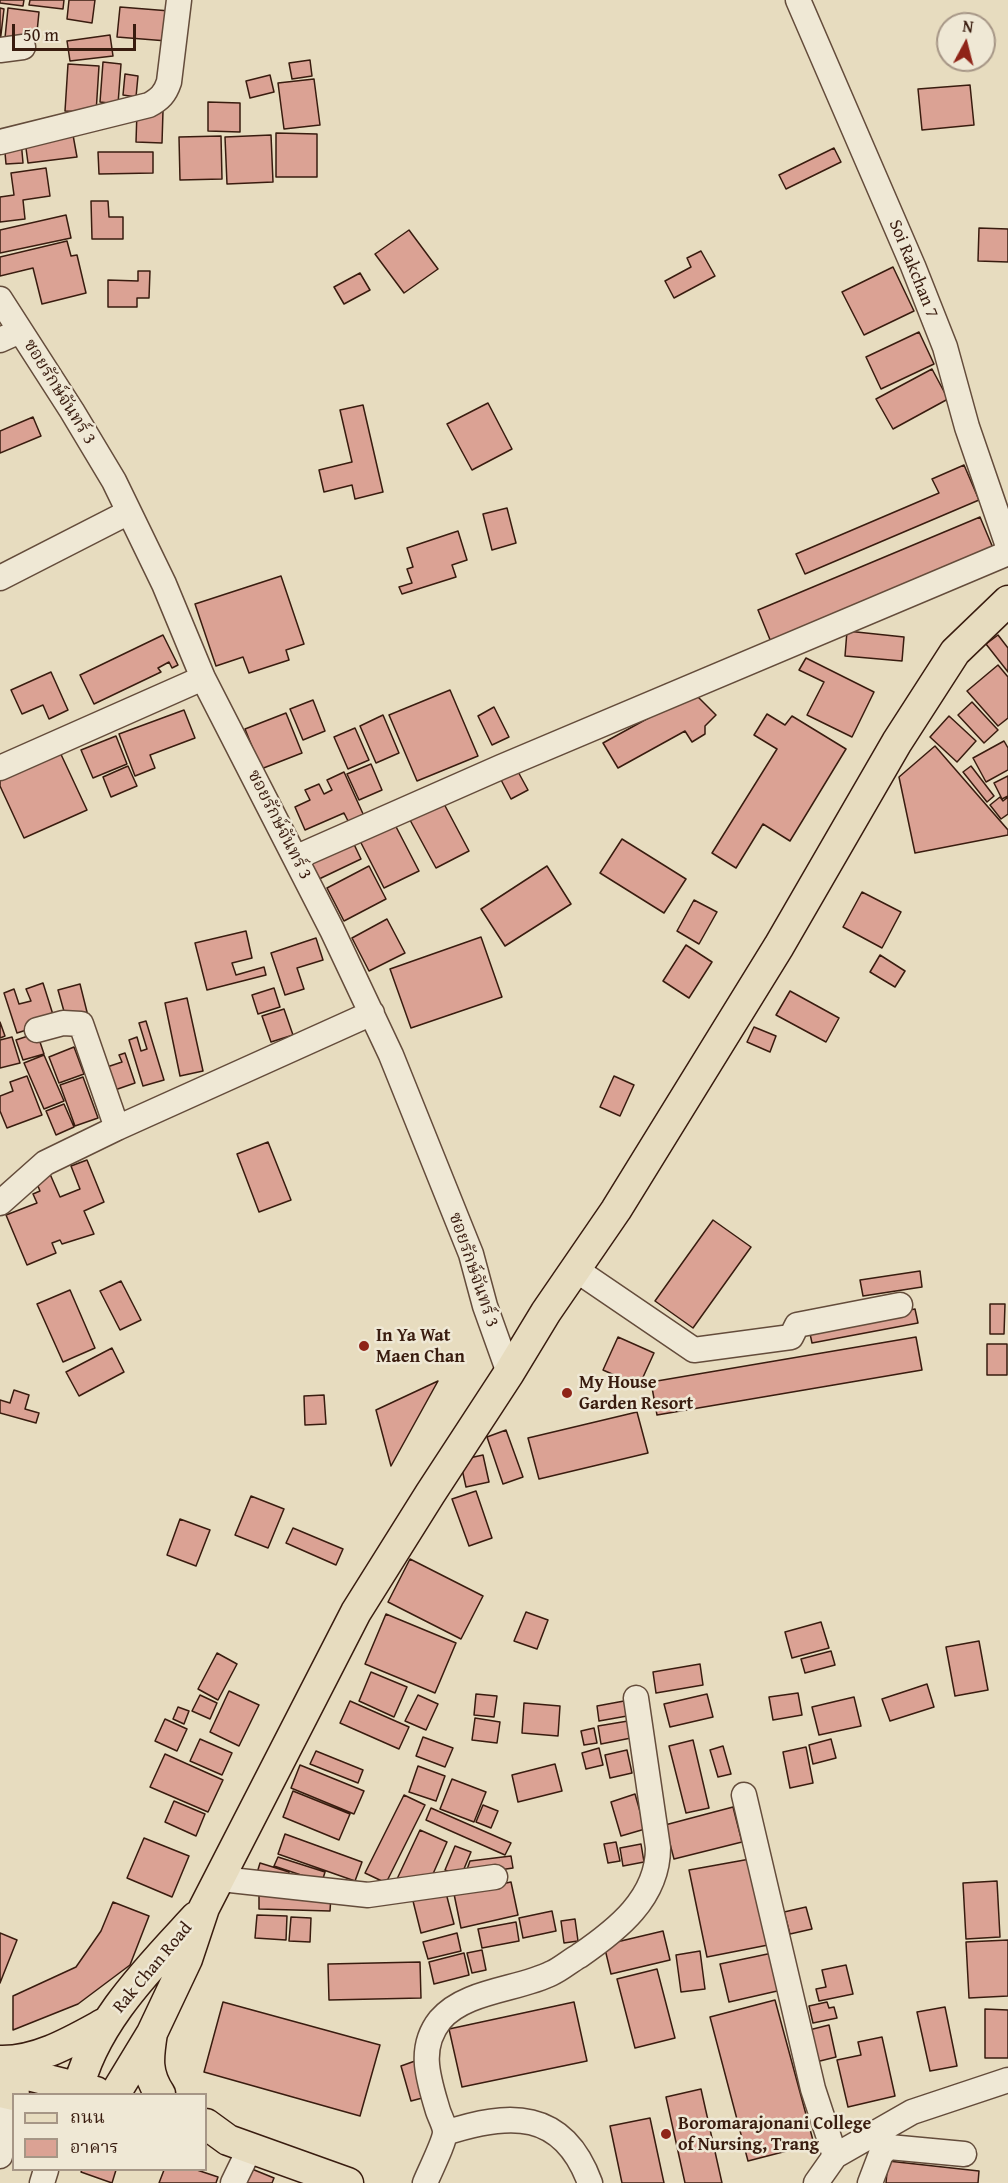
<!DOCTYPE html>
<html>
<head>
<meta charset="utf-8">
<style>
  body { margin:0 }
  #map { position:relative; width:1008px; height:2183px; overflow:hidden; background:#e7dcbf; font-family:"Gentium Book Plus","Noto Serif Thai",serif }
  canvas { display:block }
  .legend { position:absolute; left:12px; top:2093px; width:195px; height:78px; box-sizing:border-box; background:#efe8d5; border:2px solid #a69686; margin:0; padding:8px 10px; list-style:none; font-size:18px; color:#391c0f }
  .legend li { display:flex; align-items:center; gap:12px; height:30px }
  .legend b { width:30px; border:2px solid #a69686 }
  .north { position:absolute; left:936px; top:12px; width:60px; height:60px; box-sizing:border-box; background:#efe8d5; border:2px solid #a69686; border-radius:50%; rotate:7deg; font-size:16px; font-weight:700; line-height:24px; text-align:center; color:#391c0f }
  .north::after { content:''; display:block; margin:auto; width:21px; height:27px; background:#8f2418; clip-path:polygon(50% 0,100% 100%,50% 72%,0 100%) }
  .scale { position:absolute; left:12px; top:24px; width:124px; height:27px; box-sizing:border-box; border:3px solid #391c0f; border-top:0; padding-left:8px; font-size:18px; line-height:21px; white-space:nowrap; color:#391c0f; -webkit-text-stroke:4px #efe8d5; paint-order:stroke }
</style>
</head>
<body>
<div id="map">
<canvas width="1008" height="2183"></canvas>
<ul class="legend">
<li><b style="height:8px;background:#e7dcbf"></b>ถนน</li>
<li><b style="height:16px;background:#dba294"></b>อาคาร</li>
</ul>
<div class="north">N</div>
<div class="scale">50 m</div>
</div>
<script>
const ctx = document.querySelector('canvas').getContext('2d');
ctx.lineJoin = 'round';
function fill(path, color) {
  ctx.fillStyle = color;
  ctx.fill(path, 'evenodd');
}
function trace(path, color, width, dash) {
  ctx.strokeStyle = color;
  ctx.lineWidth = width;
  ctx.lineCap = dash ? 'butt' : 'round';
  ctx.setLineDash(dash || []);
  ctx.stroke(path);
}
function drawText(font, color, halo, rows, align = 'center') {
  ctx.font = font + ' "Gentium Book Plus","Noto Serif Thai",serif';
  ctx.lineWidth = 5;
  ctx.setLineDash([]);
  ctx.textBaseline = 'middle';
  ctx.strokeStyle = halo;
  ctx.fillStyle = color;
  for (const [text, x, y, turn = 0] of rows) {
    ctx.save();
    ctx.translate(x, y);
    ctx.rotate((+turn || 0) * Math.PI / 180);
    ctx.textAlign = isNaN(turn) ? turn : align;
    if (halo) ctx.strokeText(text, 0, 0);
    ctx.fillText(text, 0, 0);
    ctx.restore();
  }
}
const building = new Path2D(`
  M0 0H24L23 6 0 3Z
  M30 0H64L63 9 29 5Z
  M69 0H95L92 23 67 19Z
  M120 7 170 11 167 41 117 37Z
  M0 8 4 9 0 43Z
  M8 8 39 12 36 42 5 38Z
  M110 35 113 56 70 61 67 41Z
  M310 60 312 76 292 79 289 63Z
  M103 62 121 64 118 104 100 102Z
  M68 64 99 66 96 113 65 111Z
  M125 74 138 76 136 97 123 95Z
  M270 75 274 92 250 98 246 81Z
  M314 79 320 125 284 129 278 83Z
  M970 85 974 125 922 130 918 89Z
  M208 102 240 103V132L208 131Z
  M137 111H163L162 143 136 142Z
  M276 133 317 134V177H276Z
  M73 135 77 157 28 163 25 141Z
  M271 135 273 182 227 184 225 137Z
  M221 136 222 179 180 180 179 137Z
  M21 140 23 163 6 164 4 141Z
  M834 148 841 162 786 189 779 175Z
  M98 152H153V173L99 174Z
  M46 168 50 196 23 200 25 219 0 222V197L14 195 11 173Z
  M91 201H108L109 217H123V239H92Z
  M66 215 71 238 0 253V230Z
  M979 228 1008 229V262L978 261Z
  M409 230 438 269 404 293 375 254Z
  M67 241 71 256 77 255 86 293 42 304 33 268 0 276V257Z
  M701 251 715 276 674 298 665 281 691 267 687 258Z
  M893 267 914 311 864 335 842 292Z
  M138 271H150L149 298H137V307H108V280L138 281Z
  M360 273 370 290 344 304 334 287Z
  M919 332 934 364 881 389 866 357Z
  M932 369 948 399 893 429 876 399Z
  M488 403 512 449 472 470 447 424Z
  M363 405 383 492 355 499 352 485 324 492 319 470 352 462 340 410Z
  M33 417 41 436 0 453V431Z
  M964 465 979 500 805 574 796 554 939 493 932 479Z
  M507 508 516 543 492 550 483 514Z
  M980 517 993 548 771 642 758 610Z
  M458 531 467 560 452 565 456 577 402 594 399 587 412 583 407 569 413 567 407 548Z
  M281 576 304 644 286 650 289 660 249 673 243 657 216 666 195 604Z
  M847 631 904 637 902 661 845 656Z
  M163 635 178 665 172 668 169 662 158 668 161 672 94 704 80 675Z
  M998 635 1008 648V672L986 644Z
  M806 658 874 692 852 737 807 715 824 682 799 670Z
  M998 665 1008 677V718L998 726 967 691Z
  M51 672 68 710 49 719 43 705 22 714 11 690Z
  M450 690 478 756 417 781 389 715Z
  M694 693 716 715 705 726V734L692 742 685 731 618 768 603 743Z
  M313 700 325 731 303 740 290 709Z
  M972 702 998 730 984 743 958 715Z
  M494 707 509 737 492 745 478 716Z
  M184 710 195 738 150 755 155 768 135 776 119 734Z
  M286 713 302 753 261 769 245 729Z
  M767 714 785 725 792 716 846 749 790 841 763 824 736 868 712 853 777 749 754 735Z
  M383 715 399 753 376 763 360 726Z
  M949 716 976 741 957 762 930 737Z
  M355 728 369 760 348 769 334 737Z
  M116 736 127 764 93 778 81 750Z
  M1004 741 1008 748V770L986 782 973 758Z
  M935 746 1008 830V835L915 853 899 777Z
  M58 748 87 810 24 838 0 786V775Z
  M371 764 382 790 359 800 347 774Z
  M128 766 137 786 111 797 103 777Z
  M971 766 994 796 987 802 963 772Z
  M516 768 528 790 511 799 499 776Z
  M344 772 364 816 349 823 344 813 305 830 295 807 310 800 305 790 319 784 324 794 332 790 327 780Z
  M1008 776V796L1002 799 994 783Z
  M1000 797 1003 801 1008 797V814L1001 819 990 805Z
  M443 802 469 851 436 868 410 820Z
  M392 819 419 871 384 888 358 837Z
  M351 838 361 859 317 880 307 859Z
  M622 839 686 879 664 913 600 873Z
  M369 866 386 899 344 921 327 888Z
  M547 866 571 904 505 946 481 909Z
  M862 892 901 912 882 948 843 927Z
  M694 900 717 912 699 944 677 931Z
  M387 919 405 953 369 971 352 938Z
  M246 931 252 958 232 963 236 975 264 967 266 975 207 990 195 943Z
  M481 937 502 997 411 1028 390 969Z
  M316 938 323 960 297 968 304 989 285 995 271 953Z
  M686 945 712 962 689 998 663 981Z
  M880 955 905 971 895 987 870 972Z
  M43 983 55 1021 17 1033 4 993 14 989 19 1004 31 1001 26 989Z
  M80 984 88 1016 67 1022 58 990Z
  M274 988 280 1007 258 1014 252 995Z
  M790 991 839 1018 826 1042 776 1015Z
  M187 998 203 1071 180 1076 165 1003Z
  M284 1009 293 1035 271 1042 262 1016Z
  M146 1021 164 1080 143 1086 129 1040 137 1037 141 1051 147 1049 139 1023Z
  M0 1022 5 1036 0 1038Z
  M754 1027 776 1036 770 1052 747 1042Z
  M37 1033 44 1054 23 1060 16 1040Z
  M12 1037 20 1063 0 1068V1040Z
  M74 1047 84 1074 59 1083 49 1057Z
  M125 1053 135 1083 112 1091 104 1068 122 1062 119 1055Z
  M44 1055 64 1101 44 1109 24 1063Z
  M27 1076 42 1115 7 1128 0 1111V1096L13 1091 10 1082Z
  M614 1076 634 1085 620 1116 600 1107Z
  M83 1077 98 1118 75 1126 60 1085Z
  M64 1104 74 1127 56 1135 46 1111Z
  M268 1142 291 1200 259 1212 237 1154Z
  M87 1160 104 1202 84 1211 94 1234 62 1244 60 1240 52 1243 56 1253 27 1265 6 1215 37 1203 33 1194 40 1191 35 1179 50 1174 60 1197 80 1189 71 1166Z
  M713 1220 751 1247 693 1328 655 1301Z
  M920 1271 922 1287 863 1296 860 1280Z
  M121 1281 141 1320 120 1330 100 1291Z
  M70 1290 95 1348 63 1362 37 1304Z
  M990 1304H1005L1004 1334H990Z
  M915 1309 918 1323 812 1343 809 1329Z
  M618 1337 654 1353 639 1386 603 1370Z
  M916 1337 922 1370 657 1415 651 1382Z
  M987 1344H1007V1375H987Z
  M112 1348 124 1372 79 1396 66 1372Z
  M438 1381 391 1466 376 1410Z
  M14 1390 29 1395 25 1409 39 1413 36 1423 0 1413V1400L10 1403Z
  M324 1395 326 1424 305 1425 304 1396Z
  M637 1412 648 1453 539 1479 528 1438Z
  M506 1430 523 1477 503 1484 487 1437Z
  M483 1455 489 1482 466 1487 460 1460Z
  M476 1491 492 1538 469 1546 452 1499Z
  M251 1496 284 1509 268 1548 235 1535Z
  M180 1519 210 1530 196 1566 167 1555Z
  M293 1528 343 1549 336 1565 286 1543Z
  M410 1559 483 1596 461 1639 388 1602Z
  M526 1612 548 1620 537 1649 514 1641Z
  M386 1614 456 1643 435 1693 365 1664Z
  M821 1622 829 1648 792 1658 785 1632Z
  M979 1641 988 1690 955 1696 946 1647Z
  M831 1651 835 1665 805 1673 801 1659Z
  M217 1653 237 1664 218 1700 198 1689Z
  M700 1664 703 1685 656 1693 653 1672Z
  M371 1672 407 1687 394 1717 359 1701Z
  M927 1684 934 1707 890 1721 882 1699Z
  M229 1691 259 1705 239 1746 210 1732Z
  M798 1693 802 1715 773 1720 769 1697Z
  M476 1694 497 1696 494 1717 474 1715Z
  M707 1694 713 1717 670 1727 664 1704Z
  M200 1695 217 1703 210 1719 192 1711Z
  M418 1695 438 1704 426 1730 405 1721Z
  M854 1697 861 1726 819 1735 812 1707Z
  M350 1701 409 1727 399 1749 340 1723Z
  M624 1701 627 1716 599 1721 597 1706Z
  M524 1703 560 1706 558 1736 522 1733Z
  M178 1707 189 1711 184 1724 173 1719Z
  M475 1718 500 1722 497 1743 472 1740Z
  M165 1719 187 1729 177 1751 155 1741Z
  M628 1721 631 1738 601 1744 598 1726Z
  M594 1728 597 1743 584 1745 581 1731Z
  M423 1737 453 1748 445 1767 416 1756Z
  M200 1739 232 1753 222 1775 190 1761Z
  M831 1739 836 1758 813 1764 809 1745Z
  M693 1740 709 1808 686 1813 669 1746Z
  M723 1746 731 1774 718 1777 710 1750Z
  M806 1747 813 1783 790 1788 783 1752Z
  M599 1748 603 1765 586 1769 582 1753Z
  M627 1750 632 1773 610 1778 605 1755Z
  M316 1751 363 1770 358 1783 310 1764Z
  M165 1754 223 1780 208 1812 150 1787Z
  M555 1764 562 1791 518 1802 512 1775Z
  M300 1765 364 1791 354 1814 291 1788Z
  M418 1766 445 1776 436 1801 409 1792Z
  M452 1779 486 1792 474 1822 440 1809Z
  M293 1791 350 1814 339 1840 283 1817Z
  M635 1794 645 1829 621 1836 611 1802Z
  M404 1795 425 1805 386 1883 365 1873Z
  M174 1801 205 1814 196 1836 165 1822Z
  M483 1805 498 1811 491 1828 476 1822Z
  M733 1807 742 1842 674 1859 665 1825Z
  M431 1808 511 1843 505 1855 426 1820Z
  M420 1830 447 1842 429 1883 397 1879Z
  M285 1834 362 1862 355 1881 278 1854Z
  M144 1838 189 1856 172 1897 127 1878Z
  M616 1842 620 1861 608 1863 604 1844Z
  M641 1844 644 1862 623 1866 620 1848Z
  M455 1846 471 1852 461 1876 445 1870Z
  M511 1856 513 1868 465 1875 470 1861Z
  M278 1857 325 1872 322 1882 274 1866Z
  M750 1859 768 1945 707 1957 689 1870Z
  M260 1863 289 1872 286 1882 257 1873Z
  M997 1881 1000 1937 966 1939 963 1883Z
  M511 1882 518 1915 461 1928 454 1894Z
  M446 1893 454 1924 421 1933 413 1901Z
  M259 1894 331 1896 330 1911 259 1909Z
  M113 1902 149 1916 130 1965 78 2004 13 2030V1996L76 1967 101 1931Z
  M806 1907 812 1929 790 1934 784 1912Z
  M552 1911 556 1931 523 1938 519 1918Z
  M257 1915 287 1916 286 1940 255 1938Z
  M291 1917 311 1918 310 1942 289 1941Z
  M575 1919 578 1941 564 1943 561 1921Z
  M516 1922 519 1941 482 1948 478 1929Z
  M663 1931 670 1960 611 1974 604 1945Z
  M0 1933 17 1940 0 1983Z
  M457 1933 461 1951 428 1959 423 1942Z
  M1008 1940V1996L969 1998 966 1942Z
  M482 1950 486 1970 472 1973 467 1953Z
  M700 1951 705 1989 681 1992 676 1955Z
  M777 1952 786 1989 729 2002 720 1964Z
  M464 1953 469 1975 434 1984 429 1962Z
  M420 1962 421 1998 329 2000 328 1964Z
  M846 1965 853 1994 819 2001 816 1989 826 1987 822 1970Z
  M657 1969 675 2038 635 2048 617 1979Z
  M775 2000 814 2144 748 2161 710 2017Z
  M223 2002 380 2045 360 2116 204 2072Z
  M574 2002 587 2061 462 2087 449 2029Z
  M827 2002 829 2008 834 2007 837 2018 813 2023 809 2006Z
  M945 2007 957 2066 930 2071 917 2012Z
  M985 2009 1008 2010V2058H985Z
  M829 2025 836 2057 816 2062 809 2030Z
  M882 2037 895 2096 848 2107 837 2060 861 2055 858 2042Z
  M415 2061 426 2097 411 2101 401 2066Z
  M701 2089 722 2183H685L666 2097Z
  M650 2118 664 2183H622L610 2126Z
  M888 2161 979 2171 978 2183H886Z
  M247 2167 274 2178 272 2183H241Z
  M82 2170H116L112 2183 81 2172Z
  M164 2170H197L218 2177 216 2183H159Z`);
fill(building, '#dba294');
trace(building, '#391c0f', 1.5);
const minor = new Path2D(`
  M798 0 913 266 945 347 967 427 1008 546
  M0 50 23 47
  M0 142 149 105C160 99 165 94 169 82L179 0
  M0 299 72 411 114 481 164 584 203 678 332 930 391 1055 471 1254 485 1306 509 1373
  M0 340 20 331
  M0 578 129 512
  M0 768 203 678
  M297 857 501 767 1008 553
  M37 1030 63 1023 81 1024 117 1128
  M0 1203 45 1163 117 1128 372 1013
  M575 1269 694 1350 791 1337 797 1325 900 1305
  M744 1795 813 2089 835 2156
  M221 1879 368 1895 495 1877
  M445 2133C509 2112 563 2109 590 2183
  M0 2156 13 2095
  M42 2183 46 2170
  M233 2183 250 2148
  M425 2183C429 2173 445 2141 445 2132 445 2126 440 2117 438 2111 429 2080 417 2049 440 2020 465 1990 519 1990 552 1973 561 1969 570 1961 579 1956 617 1930 658 1898 658 1848L636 1698
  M816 2183 835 2156 912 2112 1008 2080
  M870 2183 881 2154 889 2147 964 2154`);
const major = new Path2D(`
  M152 2033C148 2058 146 2073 160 2094
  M0 2061C38 2062 74 2040 107 2022
  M0 2068 96 2092
  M0 2092 14 2095
  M77 2094C91 2025 150 1967 196 1917
  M115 2094 152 2033 187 1959 204 1908 356 1612 430 1494 509 1373 546 1312 616 1210 779 946 897 742 955 652 1008 601
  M206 2124 228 2140 348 2183`);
trace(minor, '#644c3b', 27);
trace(major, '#391c0f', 33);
trace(minor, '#efe8d5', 24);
trace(major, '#e7dcbf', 30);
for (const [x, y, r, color] of [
  [364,1346,6,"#8f2418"],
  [567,1393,6,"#8f2418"],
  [666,2134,6,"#8f2418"]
]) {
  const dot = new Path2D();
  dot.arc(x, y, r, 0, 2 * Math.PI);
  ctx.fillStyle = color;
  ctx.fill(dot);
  trace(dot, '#efe8d5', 2);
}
drawText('18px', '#391c0f', '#efe8d5', [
  ["Soi Rakchan 7",913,269,68],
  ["ซอยรักษ์จันทร์ 3",59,392,58],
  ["ซอยรักษ์จันทร์ 3",279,825,63],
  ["ซอยรักษ์จันทร์ 3",473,1270,71],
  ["Rak Chan Road",153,1968,-50]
]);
drawText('bold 18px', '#391c0f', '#efe8d5', [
  ["In Ya Wat",376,1336],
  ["Maen Chan",376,1357],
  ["My House",579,1383],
  ["Garden Resort",579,1404],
  ["Boromarajonani College",678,2124],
  ["of Nursing, Trang",678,2145]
], 'left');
</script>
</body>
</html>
